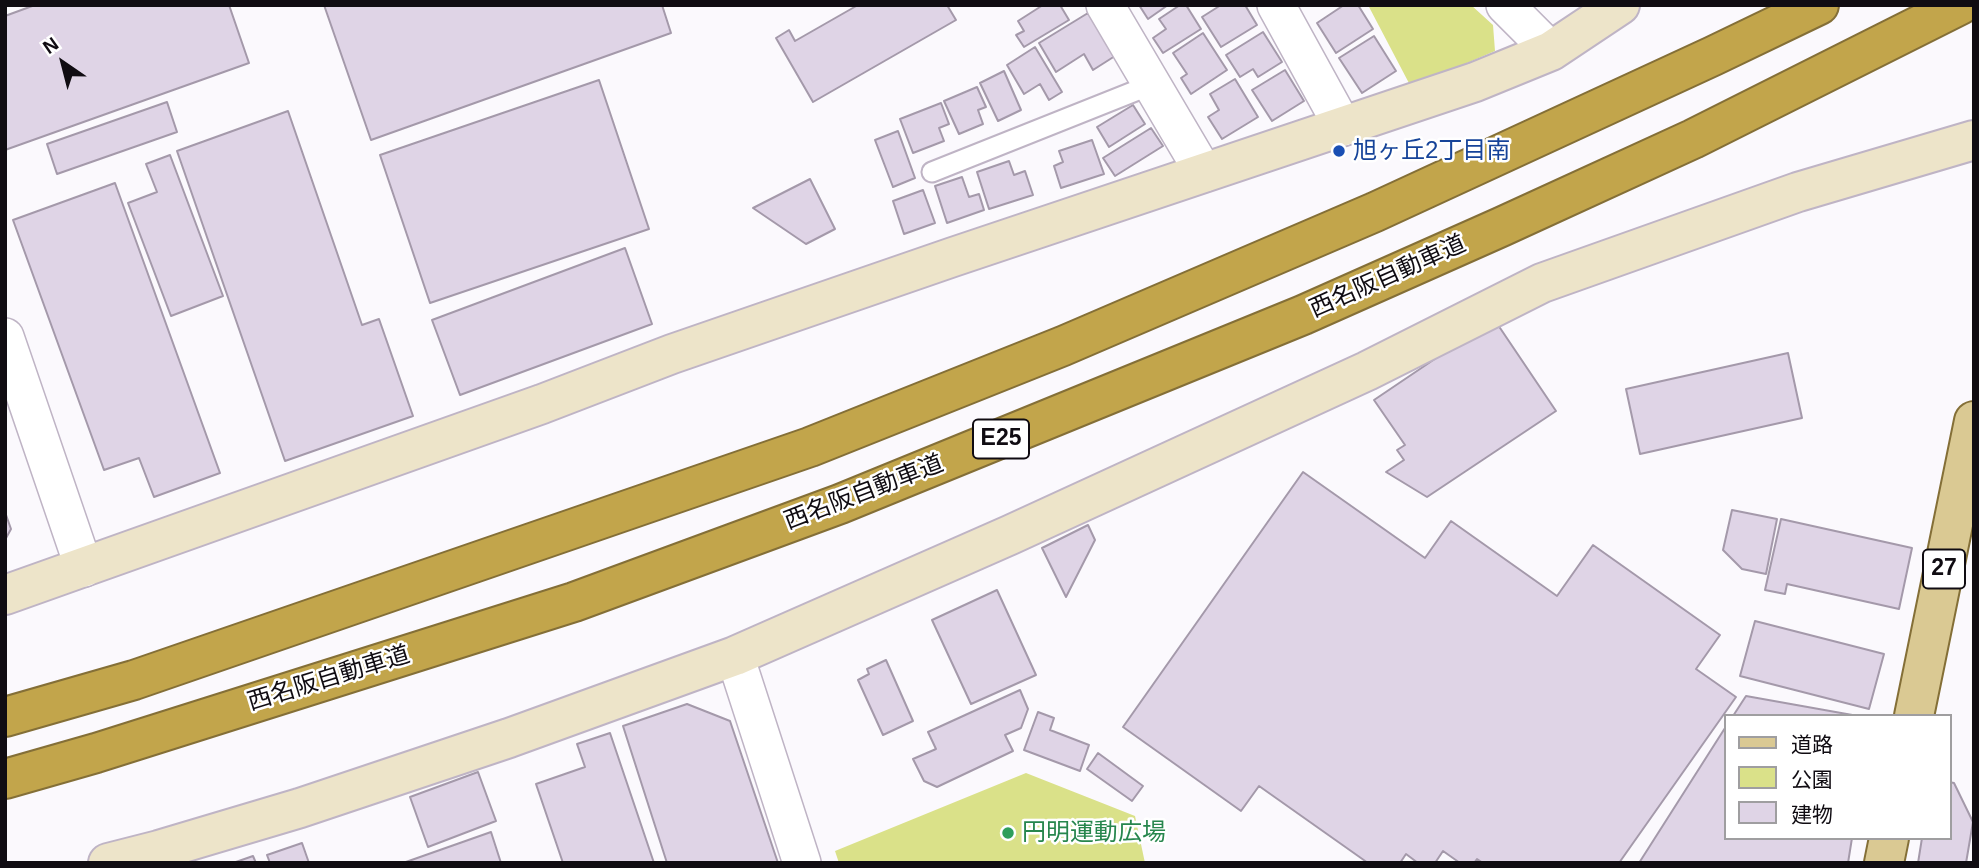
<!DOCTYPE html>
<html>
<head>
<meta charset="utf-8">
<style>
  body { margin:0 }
  #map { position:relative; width:1979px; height:868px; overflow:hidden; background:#fbf9fd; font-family:Arial,"Noto Sans JP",sans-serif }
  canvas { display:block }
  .frame { position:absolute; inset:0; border:7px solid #100c12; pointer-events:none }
  .legend { position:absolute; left:1724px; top:714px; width:228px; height:126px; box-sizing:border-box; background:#fff; border:2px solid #9f9ea0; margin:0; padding:9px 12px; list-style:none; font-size:21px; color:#100c12 }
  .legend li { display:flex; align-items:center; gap:14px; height:35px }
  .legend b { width:35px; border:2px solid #9f9ea0 }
  .north { position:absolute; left:28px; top:28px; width:70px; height:70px; -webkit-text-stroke:5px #fff; paint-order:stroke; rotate:325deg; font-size:19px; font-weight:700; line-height:28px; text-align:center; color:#100c12 }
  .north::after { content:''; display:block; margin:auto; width:24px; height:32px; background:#100c12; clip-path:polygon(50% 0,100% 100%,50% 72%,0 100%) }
</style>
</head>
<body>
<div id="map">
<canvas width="1979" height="868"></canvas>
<div class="frame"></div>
<ul class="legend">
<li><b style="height:9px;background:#dac993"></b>道路</li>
<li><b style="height:19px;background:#dae189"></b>公園</li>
<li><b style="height:19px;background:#dfd4e6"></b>建物</li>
</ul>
<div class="north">N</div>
</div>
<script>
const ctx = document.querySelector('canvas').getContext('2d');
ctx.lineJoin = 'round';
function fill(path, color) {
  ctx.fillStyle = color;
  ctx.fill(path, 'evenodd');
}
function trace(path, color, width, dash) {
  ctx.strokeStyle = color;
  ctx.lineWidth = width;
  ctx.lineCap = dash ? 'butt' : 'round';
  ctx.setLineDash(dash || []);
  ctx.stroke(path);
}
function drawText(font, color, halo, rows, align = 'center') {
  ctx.font = font + ' Arial,"Noto Sans JP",sans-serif';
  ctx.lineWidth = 5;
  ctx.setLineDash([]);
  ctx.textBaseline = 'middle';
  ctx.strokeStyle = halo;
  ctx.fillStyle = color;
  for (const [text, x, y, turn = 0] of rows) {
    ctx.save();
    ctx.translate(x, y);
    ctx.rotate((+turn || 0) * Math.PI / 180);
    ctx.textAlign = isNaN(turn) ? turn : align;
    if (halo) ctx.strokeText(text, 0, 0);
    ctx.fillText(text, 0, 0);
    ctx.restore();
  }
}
fill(new Path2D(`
  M1368 5H1471L1493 25 1495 51 1411 87Z
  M1026 773 1135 816 1145 863H839L835 851Z`), '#dae189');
const building = new Path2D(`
  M35 5H229L249 63 5 150V16Z
  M324 5H662L671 33 371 140Z
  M858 5H947L956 20 813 102 776 38 789 30 795 41Z
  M1043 5H1060L1069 20 1024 47 1016 35 1024 31 1018 21Z
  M1139 5H1168L1148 19Z
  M1180 5H1186L1201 29 1163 53 1153 38 1166 29 1159 19Z
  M1221 5H1245L1257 25 1221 47 1202 17Z
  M1344 5H1358L1373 29 1336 53 1317 23Z
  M1088 13 1115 56 1093 70 1084 54 1056 72 1039 43Z
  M1263 32 1282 62 1258 77 1253 69 1240 77 1226 55Z
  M1203 33 1227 70 1191 94 1181 78 1187 74 1173 53Z
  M1374 36 1396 71 1362 93 1339 58Z
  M1035 47 1062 92 1049 100 1040 84 1024 94 1007 65Z
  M1285 70 1304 101 1272 121 1252 90Z
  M1004 71 1021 110 998 121 980 83Z
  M1235 79 1258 117 1222 139 1208 117 1219 110 1210 94Z
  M599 80 649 229 430 303 380 155Z
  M977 87 986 107 978 110 983 124 959 134 944 101Z
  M167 102 177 132 57 174 47 144Z
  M941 103 949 124 939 128 944 141 913 153 900 119Z
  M1133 105 1145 124 1109 147 1097 127Z
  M288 111 362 325 379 319 413 416 285 461 177 151Z
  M1151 128 1163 146 1115 176 1103 158Z
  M898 131 915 178 893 187 875 140Z
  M1092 140 1104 174 1061 188 1054 166 1063 162 1059 151Z
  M170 155 223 296 171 316 128 203 157 192 146 164Z
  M1009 161 1014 175 1025 171 1033 195 989 209 977 172Z
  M962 177 969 197 979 194 984 210 947 223 935 186Z
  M810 179 835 229 806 244 753 208Z
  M115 183 220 473 154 497 139 458 104 470 13 220Z
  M923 190 935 223 904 234 893 201Z
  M625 248 652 324 460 395 432 320Z
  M1494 319 1556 411 1427 497 1386 472 1404 460 1397 450 1405 445 1374 400Z
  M1788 353 1802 418 1640 454 1626 389Z
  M1303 472 1425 558 1451 521 1557 596 1593 545 1720 635 1696 669 1736 697 1619 863H1483L1477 859 1474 863H1460L1443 851 1435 863H1418L1406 854 1400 863H1368L1259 786 1241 811 1123 727Z
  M1732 510 1777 519 1766 574 1742 569 1723 550Z
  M5 512 11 529 5 540Z
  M1781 519 1912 548 1899 609 1787 584 1785 594 1765 590Z
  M1088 525 1095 540 1066 597 1042 548Z
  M997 590 1036 675 971 704 932 620Z
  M1755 621 1884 654 1869 709 1740 676Z
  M886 660 913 721 883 735 858 680 869 674 867 669Z
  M1020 690 1028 709 1021 728 1005 735 1013 751 937 787 924 781 913 759 936 749 928 732Z
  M1746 696 1858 716H1733Z
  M687 704 730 721 778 863H667L623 726Z
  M1038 712 1054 718 1050 730 1089 745 1080 771 1024 750Z
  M1725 728V838H1852L1848 863H1639Z
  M610 733 654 863H563L536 784 585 767 577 744Z
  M1098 753 1143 786 1132 801 1087 769Z
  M478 772 496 821 428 847 410 797Z
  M1949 782 1954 783 1973 822 1966 863H1918L1922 838H1949Z
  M491 832 501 863H403Z
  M302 843 309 863H270L267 855Z
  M253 856 256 863H233Z`);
fill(building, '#dfd4e6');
trace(building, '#a499aa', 2);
const lane = new Path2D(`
  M932 172 1153 84`);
const street = new Path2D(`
  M1105 5 1204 173
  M1276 5 1343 127
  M1505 5 1551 51
  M5 337 84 568
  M735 656 802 863`);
const secondary = new Path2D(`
  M5 595 542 404 672 354 953 257 1475 82 1551 51 1620 5
  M108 863 159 850 300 808 509 738 735 656 1010 535 1367 371 1542 283 1798 192 1974 140`);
const primary = new Path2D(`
  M1914 716 1974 421
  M1884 863 1889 838`);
const highway = new Path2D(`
  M5 717 134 680 810 447 1063 346 1375 212 1713 56 1819 5
  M5 779 96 753 574 602 840 504 1303 315 1501 227 1693 139 1960 5`);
trace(lane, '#bfb4c5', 23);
trace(street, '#bfb4c5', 40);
trace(secondary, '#bfb4c5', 42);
trace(primary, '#846f37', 42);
trace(highway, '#846f37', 42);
trace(lane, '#fff', 19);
trace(street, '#fff', 37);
trace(secondary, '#ede4c9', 38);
trace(primary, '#dac993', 38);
trace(highway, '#c2a54b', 38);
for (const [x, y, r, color] of [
  [1339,151,7,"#1a4fb4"],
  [1008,833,7,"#2e9e5b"]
]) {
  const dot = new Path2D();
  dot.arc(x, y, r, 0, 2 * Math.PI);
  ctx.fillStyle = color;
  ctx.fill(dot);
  trace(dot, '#fff', 2.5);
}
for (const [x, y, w] of [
  [1001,439,56],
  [1944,569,42]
]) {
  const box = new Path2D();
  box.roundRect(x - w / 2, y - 19.5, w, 39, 5);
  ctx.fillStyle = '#fff';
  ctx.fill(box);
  trace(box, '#100c12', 2);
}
drawText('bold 23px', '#100c12', null, [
  ["E25",1001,439],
  ["27",1944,569]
]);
drawText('24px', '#164399', '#fff', [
  ["旭ヶ丘2丁目南",1353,151]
], 'left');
drawText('24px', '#100c12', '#fff', [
  ["西名阪自動車道",1388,277,-24],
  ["西名阪自動車道",864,493,-21],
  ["西名阪自動車道",329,679,-17]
]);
drawText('24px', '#27864d', '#fff', [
  ["円明運動広場",1022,833]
], 'left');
</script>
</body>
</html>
